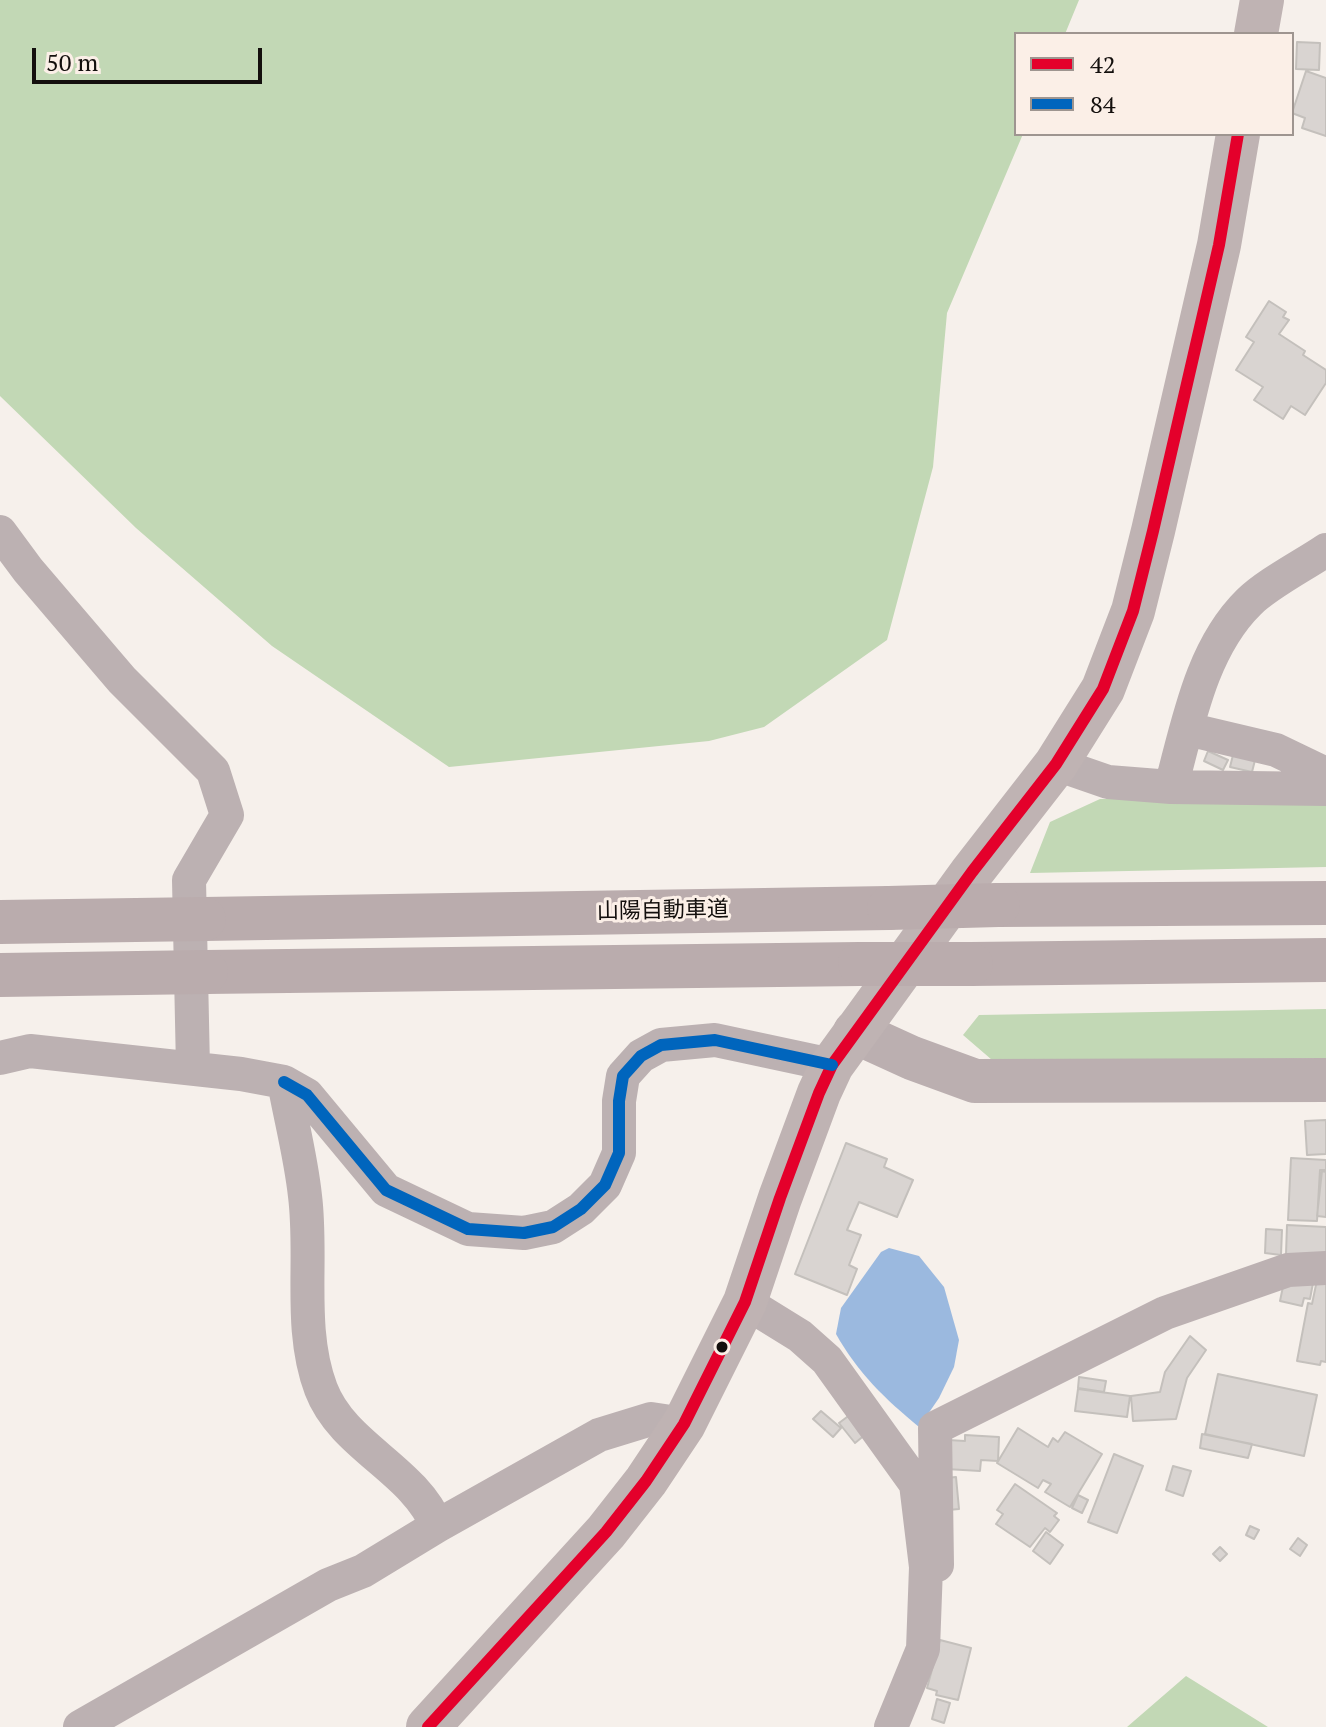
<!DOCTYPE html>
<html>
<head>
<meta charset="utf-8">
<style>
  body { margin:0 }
  #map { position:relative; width:1326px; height:1727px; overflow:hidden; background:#f6f0eb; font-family:"PT Serif",serif }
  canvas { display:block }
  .legend { position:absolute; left:1014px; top:32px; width:280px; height:104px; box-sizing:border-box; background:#fbefe7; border:2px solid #9e9590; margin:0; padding:10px 14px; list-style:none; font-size:24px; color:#130f0d }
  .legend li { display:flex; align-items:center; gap:16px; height:40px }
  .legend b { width:40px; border:2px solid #9e9590 }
  .scale { position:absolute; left:32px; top:48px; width:230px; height:36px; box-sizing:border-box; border:4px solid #130f0d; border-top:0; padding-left:10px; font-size:24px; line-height:28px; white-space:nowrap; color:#130f0d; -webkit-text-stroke:6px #fbefe7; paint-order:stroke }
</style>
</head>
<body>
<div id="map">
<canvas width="1326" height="1727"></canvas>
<ul class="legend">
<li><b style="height:10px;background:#e4002b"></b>42</li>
<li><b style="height:10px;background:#0065bd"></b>84</li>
</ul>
<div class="scale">50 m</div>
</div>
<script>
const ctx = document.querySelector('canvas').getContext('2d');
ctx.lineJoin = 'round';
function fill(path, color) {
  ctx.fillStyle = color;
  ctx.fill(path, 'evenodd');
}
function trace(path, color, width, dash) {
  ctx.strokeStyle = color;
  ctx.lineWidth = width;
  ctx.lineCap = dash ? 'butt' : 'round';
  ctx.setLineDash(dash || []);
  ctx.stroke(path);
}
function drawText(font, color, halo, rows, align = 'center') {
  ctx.font = font + ' "PT Serif","Noto Sans JP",serif';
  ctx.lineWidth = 6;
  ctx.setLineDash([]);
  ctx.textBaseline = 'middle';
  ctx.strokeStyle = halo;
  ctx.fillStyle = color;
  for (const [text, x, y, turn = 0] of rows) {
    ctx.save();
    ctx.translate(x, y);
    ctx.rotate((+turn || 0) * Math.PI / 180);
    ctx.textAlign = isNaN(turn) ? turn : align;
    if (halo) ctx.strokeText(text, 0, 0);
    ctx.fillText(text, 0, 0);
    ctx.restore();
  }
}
fill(new Path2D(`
  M0 0H1079L1065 34H1016V134H1023L947 313 933 467 887 640 764 727 709 741 449 767 272 646 136 528 0 396Z
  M1326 796V867L1030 873 1050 822 1100 799Z
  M1326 1009V1058L999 1066 963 1035 979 1015Z
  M1186 1676 1268 1727H1127Z`), '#c2d8b5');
fill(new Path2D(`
  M889 1248 919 1256 944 1287 959 1340 954 1367 939 1398 919 1427C885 1399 858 1373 836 1334L841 1308 881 1252Z`), '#9bb9df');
const building = new Path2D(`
  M1297 42 1320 43 1319 70 1296 69Z
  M1306 71 1326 78V136L1302 128 1305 118 1292 113Z
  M1269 301 1286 312 1283 317 1289 320 1279 334 1305 351 1303 355 1326 370V383L1305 415 1291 406 1283 419 1254 400 1263 387 1236 370 1254 342 1246 337Z
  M1208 751 1228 760 1223 770 1204 761Z
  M1233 755 1255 760 1252 772 1230 767Z
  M1326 1120V1154L1307 1155 1305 1121Z
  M846 1143 887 1159 884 1167 913 1180 897 1217 859 1202 847 1230 861 1235 849 1265 857 1269 847 1295 795 1274Z
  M1291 1158 1326 1160V1170H1320L1317 1221 1288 1220Z
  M1322 1171 1326 1172V1217L1317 1216Z
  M1287 1225 1326 1227V1256L1286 1254Z
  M1266 1229 1282 1230 1281 1255 1265 1253Z
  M1285 1277 1313 1283 1310 1299 1304 1298 1302 1306 1280 1301Z
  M1317 1280 1326 1282V1362L1321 1361 1320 1365 1297 1361 1308 1303 1312 1304Z
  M1190 1336 1206 1350 1187 1378 1176 1419 1133 1421 1131 1396 1160 1392 1165 1372Z
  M1218 1374 1317 1395 1304 1456 1205 1434Z
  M1079 1377 1106 1381 1104 1392 1078 1388Z
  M1078 1389 1130 1396 1127 1417 1075 1411Z
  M821 1411 841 1428 833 1437 813 1419Z
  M851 1414 866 1434 855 1443 839 1423Z
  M1018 1428 1048 1447 1053 1438 1058 1442 1065 1432 1102 1454 1070 1507 1045 1492 1051 1484 1043 1480 1038 1488 997 1463Z
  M1202 1434 1252 1444 1248 1458 1200 1448Z
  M965 1435 999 1437 998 1461 981 1460 980 1471 946 1469 948 1440 965 1441Z
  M1114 1454 1143 1466 1117 1533 1088 1522Z
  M1173 1466 1191 1471 1183 1496 1166 1490Z
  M956 1477 959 1509 948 1510 945 1478Z
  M1015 1484 1057 1513 1054 1516 1059 1520 1050 1532 1045 1528 1030 1547 996 1524 1003 1514 997 1510Z
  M1078 1495 1088 1500 1082 1513 1072 1508Z
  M1250 1526 1259 1530 1254 1539 1246 1535Z
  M1046 1532 1063 1545 1050 1564 1033 1551Z
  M1298 1538 1307 1545 1300 1556 1290 1549Z
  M1220 1547 1227 1554 1220 1561 1213 1554Z
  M940 1640 971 1648 958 1700 936 1695 937 1691 927 1688Z
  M937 1699 950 1703 944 1723 932 1719Z`);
fill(building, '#d9d4d1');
trace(building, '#c4c0bc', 2);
trace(new Path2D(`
  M0 532 28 570 122 680 213 771 227 815 189 880 193 1068
  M1187 729 1276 750 1326 774
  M1056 764 1108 782 1171 787 1326 789
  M1171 787C1188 724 1201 649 1249 602 1267 584 1304 565 1326 550
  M0 1058 30 1051 241 1074 284 1082C291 1120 301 1158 305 1196 313 1260 298 1328 321 1389 343 1447 414 1469 437 1526
  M284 1082 307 1095 386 1190 468 1229 524 1233 553 1227 581 1209 605 1185 619 1153V1101L623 1076 641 1056 661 1045 715 1040 832 1065
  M745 1302 800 1336 827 1360 916 1484 926 1567 923 1649 891 1727
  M926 1567 937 1565 935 1428 1165 1313 1288 1270 1326 1268
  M80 1727 328 1585 363 1571 437 1526 599 1435 651 1419 684 1424`), '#bcb1b2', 34);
trace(new Path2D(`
  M855 1032 912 1058 975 1081 1326 1080`), '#bbafb0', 44);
trace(new Path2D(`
  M1256 34 1262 0
  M428 1727 606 1532 646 1481 684 1424 745 1302 780 1198 819 1093 832 1065 972 872 1056 764 1103 689 1133 611 1153 531 1219 245 1238 134`), '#bfb3b3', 44);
trace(new Path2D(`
  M998 905 1326 903
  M204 919 889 908
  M971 964 1326 960
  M206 972 860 964`), '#baacad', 44);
trace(new Path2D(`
  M889 908 998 905
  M0 922 204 919
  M860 964H971
  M0 975 206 972`), '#baacad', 44);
trace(new Path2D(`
  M428 1727 606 1532 646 1481 684 1424 745 1302 780 1198 819 1093 832 1065 972 872 1056 764 1103 689 1133 611 1153 531 1219 245 1238 134`), '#e4002b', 12);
trace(new Path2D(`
  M284 1082 307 1095 386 1190 468 1229 524 1233 553 1227 581 1209 605 1185 619 1153V1101L623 1076 641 1056 661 1045 715 1040 832 1065`), '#0065bd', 12);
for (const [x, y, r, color] of [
  [722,1347,7,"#130f0d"]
]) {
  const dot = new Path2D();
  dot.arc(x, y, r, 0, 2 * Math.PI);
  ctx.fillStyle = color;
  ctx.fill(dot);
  trace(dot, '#fbefe7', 3);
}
drawText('22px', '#130f0d', '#fbefe7', [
  ["山陽自動車道",663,911,-1]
]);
</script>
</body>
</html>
